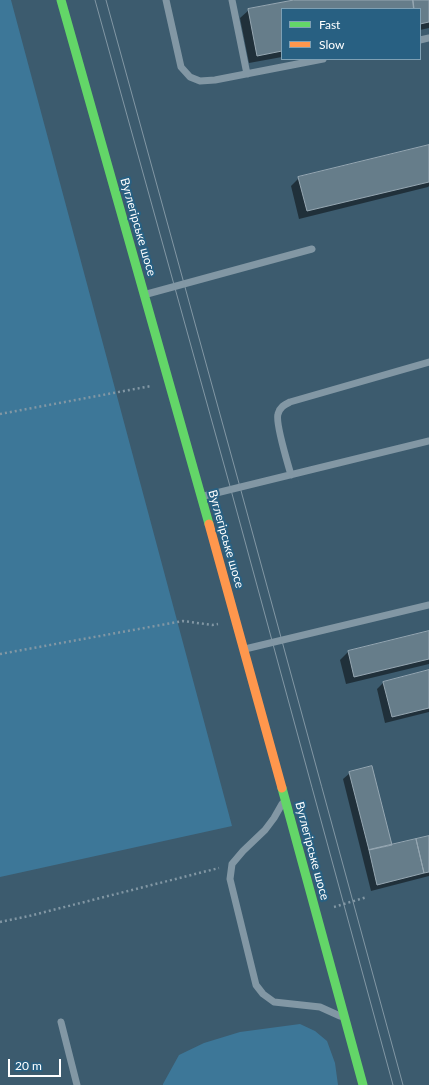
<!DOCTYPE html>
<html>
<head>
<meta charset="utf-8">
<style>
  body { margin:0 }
  #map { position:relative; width:429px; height:1085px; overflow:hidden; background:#3c5b6e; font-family:Lato,sans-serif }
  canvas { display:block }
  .legend { position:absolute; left:281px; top:8px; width:140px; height:52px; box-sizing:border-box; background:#286082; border:1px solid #7ea0b4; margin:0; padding:5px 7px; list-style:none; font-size:12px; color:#fff }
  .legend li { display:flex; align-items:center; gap:8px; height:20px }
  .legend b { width:20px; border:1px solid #7ea0b4 }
  .scale { position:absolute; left:8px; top:1059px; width:53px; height:18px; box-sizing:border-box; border:2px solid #fff; border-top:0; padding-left:5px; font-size:12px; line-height:14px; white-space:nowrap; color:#fff; -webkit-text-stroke:3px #286082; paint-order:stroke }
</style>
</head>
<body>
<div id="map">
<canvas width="429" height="1085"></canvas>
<ul class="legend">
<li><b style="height:5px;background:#63d668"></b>Fast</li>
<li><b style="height:5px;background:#ff974d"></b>Slow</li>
</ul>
<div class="scale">20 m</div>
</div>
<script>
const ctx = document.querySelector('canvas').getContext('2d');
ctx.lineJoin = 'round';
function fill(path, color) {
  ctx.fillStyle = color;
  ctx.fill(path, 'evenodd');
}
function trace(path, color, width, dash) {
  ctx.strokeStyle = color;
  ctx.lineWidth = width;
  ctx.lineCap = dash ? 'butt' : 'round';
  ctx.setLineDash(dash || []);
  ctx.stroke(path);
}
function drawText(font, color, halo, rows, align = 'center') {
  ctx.font = font + ' Lato,sans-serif';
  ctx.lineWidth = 4;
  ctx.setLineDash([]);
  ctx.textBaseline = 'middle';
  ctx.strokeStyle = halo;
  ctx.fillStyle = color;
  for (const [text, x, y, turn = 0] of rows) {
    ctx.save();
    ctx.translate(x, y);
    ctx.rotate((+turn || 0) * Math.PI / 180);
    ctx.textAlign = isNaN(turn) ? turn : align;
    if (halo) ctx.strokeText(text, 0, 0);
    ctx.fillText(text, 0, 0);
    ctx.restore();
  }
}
fill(new Path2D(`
  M0 0H11L232 826 0 877Z
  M300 1024 315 1031 327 1041 335 1063 338 1085H163V1084L179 1055 204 1043 240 1032Z`), '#3d7798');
fill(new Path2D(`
  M299 0H429V28L420 30V9H282V57L249 63 240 18 249 10Z
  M429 151V186L428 187 299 219 291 186 299 178Z
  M429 632V664L346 684 340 660 348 652Z
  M429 671V712L385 723 377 689 383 683Z
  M350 773 391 846 429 837V876L371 891 343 779Z`), '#0007');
const building = new Path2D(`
  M294 0H413L414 9H282V51L257 56 248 9Z
  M413 0H429V22L420 24V9H414Z
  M429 145V182L307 211 298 177Z
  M429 631V659L354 677 348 651Z
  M429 670V708L392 717 383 682Z
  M372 766 392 845 369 850 349 772Z
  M429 836V872L424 873 416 839Z
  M416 839 424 873 377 885 369 850Z`);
fill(building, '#667d8a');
trace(building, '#96a7b2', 1);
trace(new Path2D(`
  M0 414 151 386
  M0 654 183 621 212 625 218 624
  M334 907 367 897
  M0 922 29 916 219 868`), '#8297a4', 2.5, [2, 3]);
trace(new Path2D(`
  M166 0 181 67 190 77 200 81 215 80 323 59
  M232 0 247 74
  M420 40 429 38
  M147 294 312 249
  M291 475C288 464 275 423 278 414 280 407 284 405 290 402L429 362
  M204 496 429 441
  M245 649 429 605
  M282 804 274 818 265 830 243 851 232 864 230 879 256 985 263 994 274 1002 320 1007 340 1016
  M61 1022 77 1085`), '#8297a4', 7);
trace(new Path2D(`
  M61 0 209 524
  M282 788 363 1085`), '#63d668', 9);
trace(new Path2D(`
  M209 524 282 788`), '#ff974d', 9);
trace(new Path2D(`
  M95 0 231 490 393 1085
  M106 0 240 487 403 1085`), '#8297a4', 1);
drawText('12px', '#fff', '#286082', [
  ["Вуглегірське шосе",138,227,74],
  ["Вуглегірське шосе",226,539,74],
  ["Вуглегірське шосе",312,851,75]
]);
</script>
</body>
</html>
